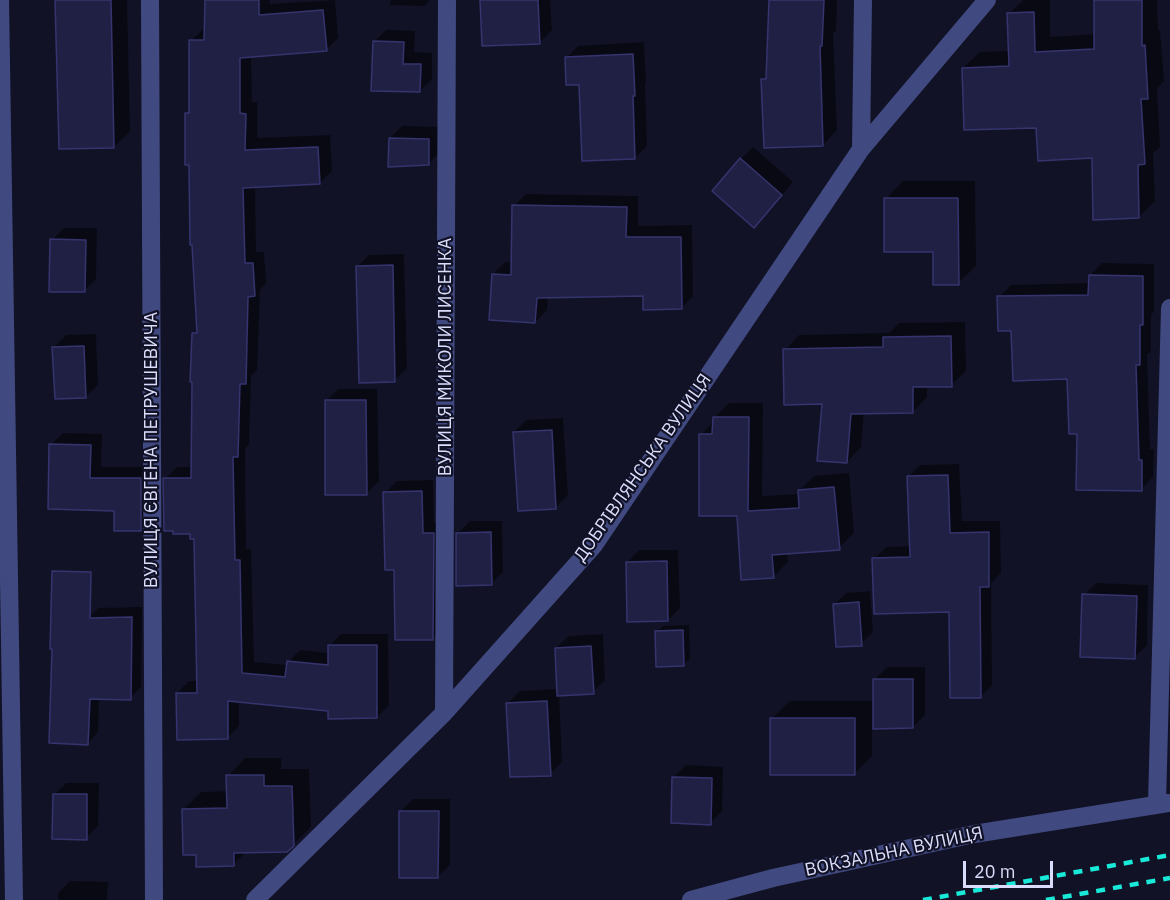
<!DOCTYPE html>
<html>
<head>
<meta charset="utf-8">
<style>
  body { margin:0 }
  #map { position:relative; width:1170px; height:900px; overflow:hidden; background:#121226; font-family:"IBM Plex Sans",sans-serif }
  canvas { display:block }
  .scale { position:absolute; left:963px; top:861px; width:90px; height:27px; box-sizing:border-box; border:3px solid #dadcfb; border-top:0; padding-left:8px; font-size:18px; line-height:21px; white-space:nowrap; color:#dadcfb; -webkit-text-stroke:4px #121226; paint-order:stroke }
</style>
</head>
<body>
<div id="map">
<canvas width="1170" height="900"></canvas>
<div class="scale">20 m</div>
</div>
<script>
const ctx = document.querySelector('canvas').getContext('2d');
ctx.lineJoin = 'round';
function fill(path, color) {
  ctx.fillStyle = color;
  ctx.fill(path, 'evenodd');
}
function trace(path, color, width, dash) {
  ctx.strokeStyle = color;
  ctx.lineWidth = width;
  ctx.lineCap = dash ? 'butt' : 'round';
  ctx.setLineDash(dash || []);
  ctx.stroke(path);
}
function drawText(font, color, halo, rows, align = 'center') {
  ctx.font = font + ' "IBM Plex Sans",sans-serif';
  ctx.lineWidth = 4.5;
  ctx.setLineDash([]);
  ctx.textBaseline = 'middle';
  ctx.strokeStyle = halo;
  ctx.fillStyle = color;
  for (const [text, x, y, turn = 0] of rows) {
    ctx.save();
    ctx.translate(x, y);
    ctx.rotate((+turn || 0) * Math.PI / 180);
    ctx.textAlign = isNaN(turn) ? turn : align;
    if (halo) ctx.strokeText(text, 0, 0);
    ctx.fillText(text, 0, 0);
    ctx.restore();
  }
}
fill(new Path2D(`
  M57 0H127L130 131 114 147Z
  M207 0H270V4L335 0 338 38 326 50 251 55 252 102H257V138L330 135 332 171 320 183 255 186 256 252H264L266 283 260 290 257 370 251 376 249 444 245 449 246 549H251L254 662 288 665V662L300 650 329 653V646L341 634H388L389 705 377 717 329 710 239 701V726L227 738 177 693 189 681H198L196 537 165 479 177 467H192L194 333 198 329 187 114 191 109V41L203 29H206Z
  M391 0H430L424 6 390 5Z
  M481 0H550L552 30 540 42Z
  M770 0H837L836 31 833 33 837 130 823 145 763 80 768 75Z
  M1023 0H1050V37L1096 34 1095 0H1157L1158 30H1160L1164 81 1157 88 1160 147 1153 153 1155 201 1139 217 1093 156 1038 127 963 68 980 52 1010 51 1009 14Z
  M386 30 415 31 414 52 432 53V79L420 91 374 42Z
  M644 42 646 82 645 84 647 146 635 158 566 58 578 46Z
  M402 126 441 127 440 152 428 164 390 138Z
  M753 147 793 182 766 214 741 159Z
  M903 181H975L976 266 958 283 934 251 886 199Z
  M526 194 638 196V226L692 225 693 296 681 308 645 294 548 297 547 310 535 322 493 274 505 262 512 263 514 206Z
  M64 228H97L96 279 84 291 52 240Z
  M404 254 407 368 395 380 357 267 369 255Z
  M1102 263 1154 264V312L1151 314V352L1147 355 1150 449H1154L1153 477 1141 489 1079 432 1069 377 1012 330 999 297 1011 285 1090 283V275Z
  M965 322 966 371 951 385 927 386V397L913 412H864L861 447 847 462 824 402 785 350 799 335 889 333 899 323Z
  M96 334 98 385 86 397 54 347 66 335Z
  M338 389H377L379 481 367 493 326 401Z
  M729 403H763L762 496 799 494V491L814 476 849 473 854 533 839 548 787 553 788 562 773 577 739 514 701 435 714 421V418Z
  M563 418 568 495 556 507 514 432 526 420Z
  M63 433 102 434 101 467H152L153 517 140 529 51 445Z
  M959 464 962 521H1000L1001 573 991 583 992 685 980 697 950 610 874 559 886 547 911 546 908 477 920 465Z
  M433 480 434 522H445L444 627 432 639 396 569 385 493 397 481Z
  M470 521H502L503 572 491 584 458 533Z
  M639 550H678L680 608 668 620 627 562Z
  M1096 583 1148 585 1147 645 1135 657 1084 595Z
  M870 591 873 632 861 644 834 605 846 593Z
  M142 607 141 687 130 698 99 697 98 732 88 743 87 619 98 608Z
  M689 625 690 659 684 664 657 632 663 626Z
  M603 634 605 680 593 692 559 694 562 762 550 774 508 703 520 691 559 689 556 648 569 636Z
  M887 667H925V715L913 727H872V756L854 774 772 718 790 701H875V679Z
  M245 758H281V769H309L311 827 287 851H247L234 864 198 853 183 810 201 792 228 791V776Z
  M686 765 723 767 722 811 710 823 674 777Z
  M66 783H99L98 826 86 838 54 795Z
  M413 799H450V865L438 877 401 811Z
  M70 881 108 882 107 900H58V893Z`), '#0007');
const building = new Path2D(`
  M55 0H111L114 148 59 149Z
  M205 0H259V15L323 10 327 51 240 58V113L246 114 245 150 318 147 320 184 243 188 245 263H253L255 296 248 297 246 384H240L238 457H233L235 560H240L242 673 285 677 287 661 328 665V645H377V718L328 719V711L228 701V739L177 740 176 693H197L194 539H190V534H173V531H164L163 478H191L192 382H190L192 333H197L192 245H190L189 165H185V113H189V40H204Z
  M480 0H538L540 44 482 46Z
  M769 0H824L822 46H820L823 146 764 148 761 79H766Z
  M1094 0H1142V46L1145 45 1148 99H1141L1145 164 1138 165 1139 218 1093 220 1092 158 1038 161 1036 128 964 130 962 68 1009 66 1007 13 1034 12 1035 52 1094 49Z
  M373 41 404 42 403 64H421L420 92 371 91Z
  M633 54 635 96H633L635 159 582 161 579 85H566L565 57Z
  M389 138 429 139V165L388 167Z
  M740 158 782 195 754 228 712 191Z
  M884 198H958L959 285H933V252H884Z
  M512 205 627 207 626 237H681L682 309 643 310V296L537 298 535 323 489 320 492 274 511 275Z
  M50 239 86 240 85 292H49Z
  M393 265 395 382 359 383 356 266Z
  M1089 275 1143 276V325H1140V365H1136L1139 460H1142V491L1076 490 1077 434H1069L1067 379 1013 381 1011 331H998L997 296 1088 295Z
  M951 336 952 387H913V413L851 414 847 463 817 461 822 404 784 405 783 349 883 347V337Z
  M84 346 86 398 55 399 52 347Z
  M325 400H366L367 495H325Z
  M713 417H749L748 511 799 508 798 490 834 487 840 550 772 555 774 578 741 580 737 516H699V434H712Z
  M552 430 556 509 518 511 513 432Z
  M49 444 91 445 90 478H141V531H114V511L48 509Z
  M948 475 950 533 989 532V587H980L981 698H950L949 612 874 614 872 558 910 557 907 476Z
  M422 491 423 533H434L433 640H395L394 570H385L383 492Z
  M491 532 492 585 456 586V533Z
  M667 561 668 621 627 622 626 562Z
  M52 571 91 572 90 618 132 617 131 700 90 699 88 745 49 743 52 649H50Z
  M1082 594 1137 596 1135 659 1080 657Z
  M859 602 862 646 836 647 833 604Z
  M683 630 684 666 656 667 655 631Z
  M591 646 594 694 557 696 555 648Z
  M873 679H913V728L873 729Z
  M547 701 551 776 510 777 506 703Z
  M770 718H855V775H770Z
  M226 775H264V786H292L294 846 287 852 234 853V866L196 867V855H183L182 809 227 808Z
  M672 777 712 778 711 825 671 823Z
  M53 794H87V840L52 839Z
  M399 811H439L438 878H399Z`);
fill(building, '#202045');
trace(building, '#35346e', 1.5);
trace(new Path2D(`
  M0 0 14 900
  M150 0 154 900
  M861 149 863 0
  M444 713 447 0
  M1157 804 1170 308
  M255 900 444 713 594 545 861 149 987 0
  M691 900 773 878 974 834 1168 803`), '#414a80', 18);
trace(new Path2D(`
  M923 900 1170 855
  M1046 900 1170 878`), '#18e9d8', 4.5, [9, 8]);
drawText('18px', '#dadcfb', '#121226', [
  ["ВУЛИЦЯ МИКОЛИ ЛИСЕНКА",446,357,-90],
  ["ВУЛИЦЯ ЄВГЕНА ПЕТРУШЕВИЧА",152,450,-90],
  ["ДОБРІВЛЯНСЬКА ВУЛИЦЯ",643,468,-55],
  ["ВОКЗАЛЬНА ВУЛИЦЯ",894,852,-12]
]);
</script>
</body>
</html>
